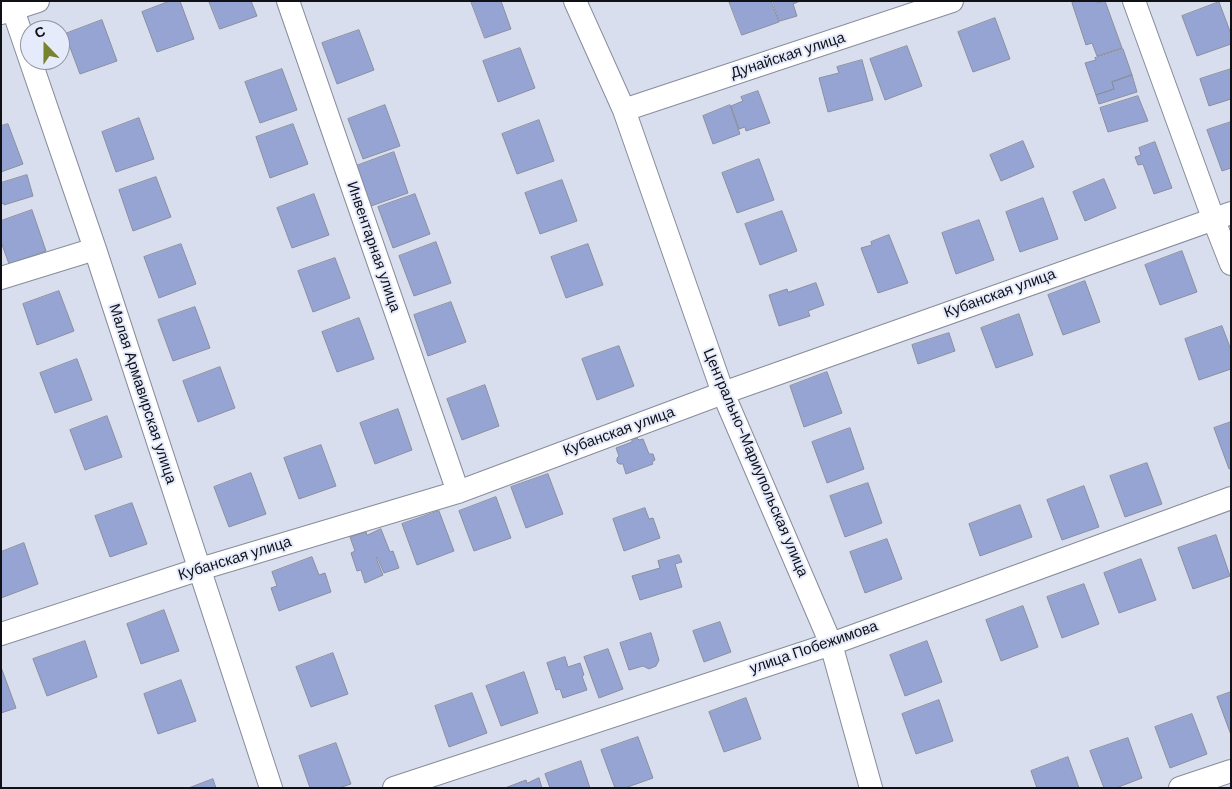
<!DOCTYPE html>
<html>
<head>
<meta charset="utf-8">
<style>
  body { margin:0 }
  #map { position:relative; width:1232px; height:789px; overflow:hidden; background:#d9deee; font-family:"DM Sans",sans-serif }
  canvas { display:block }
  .frame { position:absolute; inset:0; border:2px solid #0f1116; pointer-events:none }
  .north { position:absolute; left:20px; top:20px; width:50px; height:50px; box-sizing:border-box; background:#e6ebfc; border:1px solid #9094a0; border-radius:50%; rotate:338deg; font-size:14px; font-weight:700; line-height:20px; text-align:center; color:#0f1116 }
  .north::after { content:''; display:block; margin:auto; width:18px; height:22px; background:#79822e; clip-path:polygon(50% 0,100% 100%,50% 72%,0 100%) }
</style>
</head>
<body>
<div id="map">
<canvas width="1232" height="789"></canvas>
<div class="frame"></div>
<div class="north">С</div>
</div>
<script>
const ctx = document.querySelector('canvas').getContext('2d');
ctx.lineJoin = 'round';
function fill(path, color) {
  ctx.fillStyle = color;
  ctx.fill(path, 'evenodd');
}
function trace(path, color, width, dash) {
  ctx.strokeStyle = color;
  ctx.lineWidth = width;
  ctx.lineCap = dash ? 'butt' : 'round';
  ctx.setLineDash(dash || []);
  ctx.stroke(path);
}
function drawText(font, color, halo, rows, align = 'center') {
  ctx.font = font + ' "DM Sans",sans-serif';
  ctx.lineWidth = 4;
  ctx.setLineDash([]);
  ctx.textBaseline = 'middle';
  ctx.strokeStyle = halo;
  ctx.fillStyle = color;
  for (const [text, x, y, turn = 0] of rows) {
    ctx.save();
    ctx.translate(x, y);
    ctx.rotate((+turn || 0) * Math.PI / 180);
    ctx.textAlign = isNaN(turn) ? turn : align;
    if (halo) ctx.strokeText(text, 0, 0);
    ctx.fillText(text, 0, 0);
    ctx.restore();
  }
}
const building = new Path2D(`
  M170 1H180L194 39 157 52 142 12Z
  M209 1H251L257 16 220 29Z
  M471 1H501L511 29 485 38Z
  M729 1H771L779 22 742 35Z
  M773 1H800L793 4 797 16 780 21Z
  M1078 1H1097V3L1105 1 1122 48 1097 56 1092 43 1086 45 1072 3Z
  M1219 2 1231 34V44L1197 56 1182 16Z
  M995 18 1010 59 973 72 958 32Z
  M102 20 117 61 80 74 65 34Z
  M359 30 374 70 337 84 322 43Z
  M907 46 922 86 885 100 870 59Z
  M520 48 535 88 498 102 483 61Z
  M1123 49 1132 75 1112 82 1114 89 1096 95 1085 63 1096 60 1095 58Z
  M862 60 873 100 828 112 819 78 839 73 837 67Z
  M282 69 297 110 260 123 245 82Z
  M1231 69V99L1209 106 1200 79Z
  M1132 75 1137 92 1099 104 1096 95 1114 89 1112 82Z
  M758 91 770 123 746 131 745 127 739 129 731 106 743 101 741 97Z
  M1138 96 1148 121 1108 132 1100 108Z
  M385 105 400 146 363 159 348 119Z
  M730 105 740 134 713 144 703 116Z
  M139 118 154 159 116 172 102 132Z
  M539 120 554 161 517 174 502 134Z
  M1231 122V168L1222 171 1207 130Z
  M8 124 23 164 1 172V126Z
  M293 124 308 164 270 178 256 137Z
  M1023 141 1034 167 1001 181 990 155Z
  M1155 142 1172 188 1154 194 1143 164 1138 165 1135 157 1141 155 1139 148Z
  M394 152 408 193 371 206 356 166Z
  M759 159 774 200 737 213 722 173Z
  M27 175 33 196 4 205V203L1 204V183Z
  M156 177 171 217 133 231 119 190Z
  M1104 179 1116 208 1085 221 1073 192Z
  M562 180 577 221 540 234 525 193Z
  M314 194 329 235 292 248 277 208Z
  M415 194 430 234 393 248 378 207Z
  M1043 198 1058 239 1020 252 1006 212Z
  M32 210 46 251 9 264 1 242V221Z
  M782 211 797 251 760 265 745 224Z
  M979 220 994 260 956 274 942 233Z
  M889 235 908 283 878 293 861 248 872 245 871 242Z
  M436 242 451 283 414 296 399 256Z
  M181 244 196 284 159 298 144 257Z
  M588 244 603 285 566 298 551 257Z
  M1182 251 1197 292 1160 305 1145 265Z
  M335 258 350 298 313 312 298 271Z
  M1085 281 1100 322 1063 335 1048 295Z
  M816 283 824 305 808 311 810 316 779 326 769 295 787 289 788 292Z
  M59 291 74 331 37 345 23 304Z
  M451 302 466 342 428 356 414 315Z
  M195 307 210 348 173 361 158 320Z
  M1019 314 1033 355 996 368 981 328Z
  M359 318 374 359 337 372 322 332Z
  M1222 326 1231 350V369L1199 380 1185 339Z
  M949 333 955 351 918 364 912 345Z
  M619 346 634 386 597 400 582 359Z
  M77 359 92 400 55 413 40 373Z
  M220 367 235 408 198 422 183 381Z
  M827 372 842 413 804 427 790 386Z
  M485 385 499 426 462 440 447 399Z
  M398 409 412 450 375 464 360 423Z
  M107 416 122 457 85 470 70 430Z
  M1231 422V468L1229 469 1214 428Z
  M850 428 864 469 827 483 812 442Z
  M634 438H637L639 440 643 439 649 454H653L655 460 652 462 653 464 626 474 623 464H619L617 462V458L619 456 616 448 632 442V440Z
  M321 445 336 486 299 499 284 458Z
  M1147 463 1162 504 1125 517 1110 476Z
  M251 473 266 514 229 527 214 487Z
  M548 474 563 514 526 528 511 487Z
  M868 483 882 523 845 537 830 496Z
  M1084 486 1099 527 1062 540 1047 500Z
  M496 497 511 538 474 551 459 511Z
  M132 503 147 544 110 557 95 516Z
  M1020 505 1032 537 980 556 969 524Z
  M645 508 649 519 653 518 660 538 624 551 613 519Z
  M439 511 454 551 417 565 402 524Z
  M381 529 390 552 393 551 399 568 384 573 377 557 376 558 383 575 365 583 361 570 357 571 351 553 355 551 350 537 366 532 367 535Z
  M1216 535 1230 576 1193 589 1178 548Z
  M887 539 902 579 865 593 850 552Z
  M24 543 38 584 1 598V552Z
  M679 555 682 562 675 564 682 587 640 600 632 576 660 568 658 561Z
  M312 557 319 575 325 573 331 592 279 611 271 588 277 586 272 572Z
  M1141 559 1156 600 1119 613 1104 573Z
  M1084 584 1099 624 1062 638 1047 597Z
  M1023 606 1038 647 1001 661 986 620Z
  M164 610 179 651 141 664 127 624Z
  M720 622 731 652 704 662 693 631Z
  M651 633 659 660 656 666 649 669 643 666 629 670 620 643Z
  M85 641 97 677 47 696 33 659Z
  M927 641 942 682 905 696 890 655Z
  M608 649 623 689 599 698 584 657Z
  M333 653 348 694 311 707 296 667Z
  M565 657 568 667 580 663 584 675 582 676 587 690 563 698 560 689 556 690 547 663Z
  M1 667 16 708 1 713Z
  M524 672 538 713 501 726 486 686Z
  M181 680 196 721 158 734 144 694Z
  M1231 692V735L1217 697Z
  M472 693 487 733 449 747 435 706Z
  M746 698 761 739 724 752 709 712Z
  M939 700 953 741 916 754 902 714Z
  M1192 714 1207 754 1170 768 1155 727Z
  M638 737 653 778 625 788H615L601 750Z
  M1128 738 1142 778 1116 788H1104L1090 751Z
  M336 743 351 784 339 788H310L299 756Z
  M1068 757 1079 788H1037L1031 771Z
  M581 761 590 788H550L545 774Z
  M539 778 542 788H505L526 780 527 783Z
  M213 779 216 788H189Z`);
fill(building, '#96a4d4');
trace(building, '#8a8f9e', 1);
const minor = new Path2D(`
  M10 1 95 249 271 788
  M288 1 458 492
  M575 1 624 110 723 393 831 644 871 788
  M1134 1 1213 218 1231 264
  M1 13 38 1
  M624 110 952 1
  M1 278 95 249
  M1 634 200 569 458 492 723 393 1231 213
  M394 788 831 644 1231 498
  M1180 788 1231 771`);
trace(minor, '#878c9b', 24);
trace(minor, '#fff', 22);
drawText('15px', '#0f1116', '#e6ebfc', [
  ["Дунайская улица",788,56,-18],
  ["Инвентарная улица",373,247,71],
  ["Кубанская улица",1000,294,-20],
  ["Малая Армавирская улица",142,394,72],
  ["Кубанская улица",619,432,-20],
  ["Центрально-Мариупольская улица",755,463,67],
  ["Кубанская улица",235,559,-17],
  ["улица Побежимова",814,648,-19]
]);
</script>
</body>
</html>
